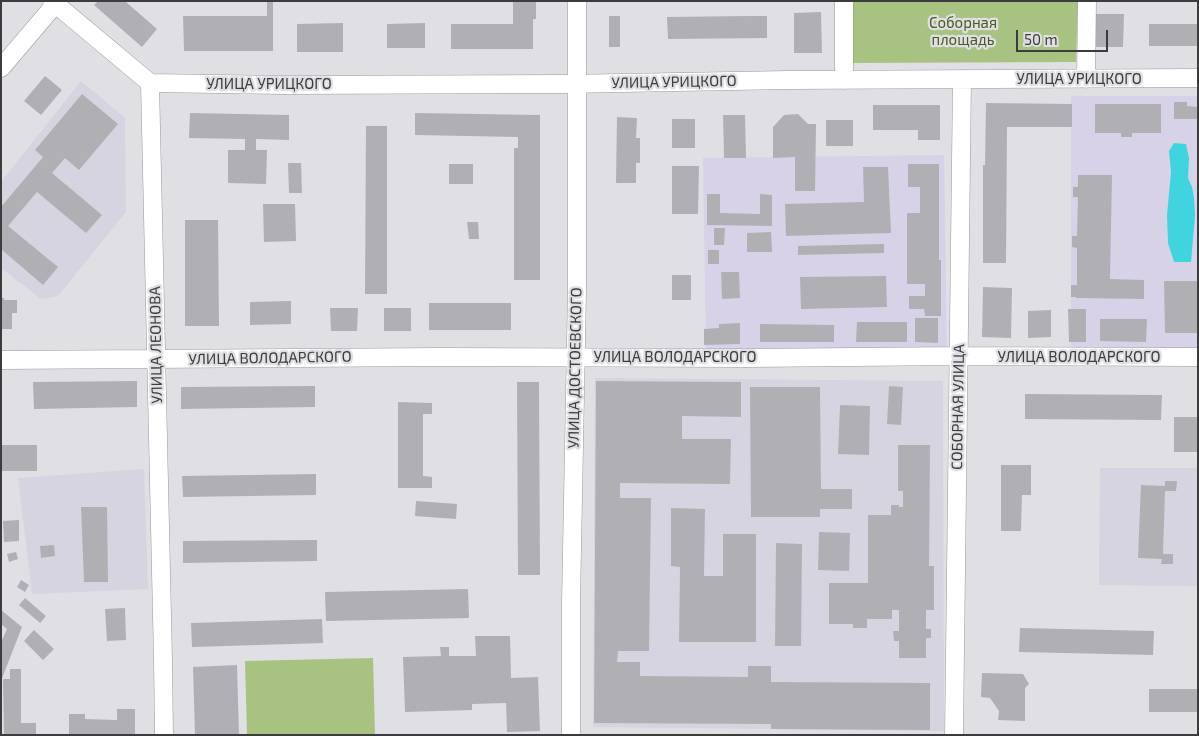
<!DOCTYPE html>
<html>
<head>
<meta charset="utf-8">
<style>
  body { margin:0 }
  #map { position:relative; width:1199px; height:736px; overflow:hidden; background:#e0dfe4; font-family:"Exo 2",sans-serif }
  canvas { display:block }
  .frame { position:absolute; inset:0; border:2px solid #3c3b3d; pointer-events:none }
  .scale { position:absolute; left:1016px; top:30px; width:92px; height:22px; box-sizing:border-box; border:2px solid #3c3b3d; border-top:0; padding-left:6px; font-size:15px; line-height:18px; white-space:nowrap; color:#3c3b3d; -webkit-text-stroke:4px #e0dfe4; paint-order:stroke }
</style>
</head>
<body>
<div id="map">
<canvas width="1199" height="736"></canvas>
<div class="frame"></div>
<div class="scale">50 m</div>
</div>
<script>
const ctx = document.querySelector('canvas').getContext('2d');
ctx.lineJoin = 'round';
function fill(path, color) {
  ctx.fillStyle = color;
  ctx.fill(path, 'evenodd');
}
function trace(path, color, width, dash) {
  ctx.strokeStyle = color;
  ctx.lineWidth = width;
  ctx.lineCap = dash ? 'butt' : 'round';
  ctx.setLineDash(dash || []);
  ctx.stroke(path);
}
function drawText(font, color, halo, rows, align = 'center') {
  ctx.font = font + ' "Exo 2",sans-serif';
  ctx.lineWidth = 4.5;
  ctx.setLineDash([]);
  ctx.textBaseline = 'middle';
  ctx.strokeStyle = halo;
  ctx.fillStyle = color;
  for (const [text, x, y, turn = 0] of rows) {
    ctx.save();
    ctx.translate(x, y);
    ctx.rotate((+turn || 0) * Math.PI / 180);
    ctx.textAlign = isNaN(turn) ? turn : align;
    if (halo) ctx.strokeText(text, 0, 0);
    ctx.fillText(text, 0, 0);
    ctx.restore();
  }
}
fill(new Path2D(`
  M1071 96H1198V348H1071Z
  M944 155 947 351 706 354 703 158Z`), '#d8d2e8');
fill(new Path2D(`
  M81 81 125 118 126 212 58 296 41 299 1 268V182Z
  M595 378 943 381 944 731 593 727Z
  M1100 468H1198V586L1099 585Z
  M144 469 148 589 32 594 18 478Z`), '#d6d4e0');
fill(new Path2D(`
  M849 1H1078L1076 62 848 63Z
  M373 658 375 735H247L245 661Z`), '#a8c282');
fill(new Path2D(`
  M1174 143 1186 144 1189 158 1188 178 1192 187 1194 198 1195 216 1191 262H1174L1168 243 1167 215 1171 172 1169 151Z`), '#40d4de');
fill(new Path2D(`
  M98 1H127L126 2 157 29 142 47 94 5Z
  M267 1H273V51H184L183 16H267Z
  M513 1H536V19H533V49H451V24H513Z
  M821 12 822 53H794V13Z
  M1096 14H1124L1123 47H1096Z
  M609 16H620V47H609Z
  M748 16H767V38L668 39 667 17Z
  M343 23V52H297V24Z
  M425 23V48H387V24Z
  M1149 24H1198V46H1149Z
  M45 76 62 90 41 115 24 101Z
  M82 94 118 124 79 170 65 158 52 173 102 215 86 233 37 192 8 226 58 267 43 285 1 249V207L43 157 35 150Z
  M1174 102H1187V106L1198 107V119H1174Z
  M986 103 1072 104V127H1007L1006 263H983V165H985Z
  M1095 104H1161V133H1132V137H1121V133H1095Z
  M873 105H940V140H918V130H873Z
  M190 113 289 115V140L256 139V150H267L266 184 228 183V150H245V139L189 138Z
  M415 113 540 115V280H514V148H518V137L415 135Z
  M798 114 808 124H816L815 191H795V157L773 158V127L784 115Z
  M723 115H745L746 158H724Z
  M617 117 637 118 636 138H640V163H636V183H616Z
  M672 119H695V148H672Z
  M826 120H853V146H826Z
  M366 126H387V294H365Z
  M288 163H301L302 193H289Z
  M449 164H473V184H449Z
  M908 164H939V260H941V316H925L924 309H909V296H925V284H907V213H920V187H908Z
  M672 166H699L698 214H672Z
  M863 167H888L891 233 786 236 785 204 864 202Z
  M1078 175H1112L1110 279 1144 280V299L1076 298V297H1071V285H1077V248L1072 247V236H1077L1078 197H1073V187H1078Z
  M707 194H720V213L760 214V194L772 195V226L707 225Z
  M263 204H295L296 241 264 242Z
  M185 220H218L219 326H185Z
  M467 222H478L479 239H469Z
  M714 228H725L724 245H714Z
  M771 232 772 252H747V233Z
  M884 244V253L798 255V246Z
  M708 250H719V264H708Z
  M721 272H739L740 298 722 299Z
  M672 275H691V300H672Z
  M886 276 887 307 801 309 800 277Z
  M1164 281H1198V333H1165Z
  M983 287 1012 288 1011 338 982 337Z
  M1 298H4V300H17V313H12V329H1Z
  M291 301V324L250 325V302Z
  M429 303H511V330H429Z
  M330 308H358L357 331H331Z
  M384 308H411V331H384Z
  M1068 309H1086V342H1069Z
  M1051 310V337L1028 338V311Z
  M915 318H938V343L915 342Z
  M1100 319H1147L1146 342 1100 341Z
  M857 322H907V342H856Z
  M740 323V344L704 345V329L719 328V324Z
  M760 324 834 325V342H760Z
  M137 381V407L34 409 33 382Z
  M596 381 741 382V417L682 416V439H731L730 484 620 483V498H651L649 651H618L617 662H640V676L748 677V666H771V682L930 683V730L771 729V724L594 723Z
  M517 382H539L540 575H518Z
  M315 386V407L181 409V387Z
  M889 386 903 387 901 425 887 424Z
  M750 387H820L821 489H852V509H820V517H751Z
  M1025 394 1162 395 1161 420 1025 419Z
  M398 402 432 403V414H423V476L432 477V488H398Z
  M840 405 870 406 869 455 838 454Z
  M1174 417H1198V452H1174Z
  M1 445H37V471H1Z
  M898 445H930L929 566H934V610H926V629H931V638H926V658H899V641H894L893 631H899V610H892V619H867V628H853V624H829V583H868V515H891V505H899V507H903V491H898Z
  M1001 465H1031V495H1022L1021 531H1001Z
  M316 474V495L183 497 182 476Z
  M1165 481H1177L1176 491H1165L1163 554H1173V564H1161L1162 559 1138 558 1141 485 1165 486Z
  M416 501 457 504 456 519 415 516Z
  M81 507H107L108 582H84Z
  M671 508 705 509 704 576H723V534H756V642H679L680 567 671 566Z
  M19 520V541L4 542 3 521Z
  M819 532 850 533 849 571 818 570Z
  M317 540V561L183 563V541Z
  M776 543 802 544 801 646H775Z
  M54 545 55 556 41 558 40 546Z
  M16 552 18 559 9 562 7 554Z
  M21 580 29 585 25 592 17 587Z
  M468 589 469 618 326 621 325 592Z
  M25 598 46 616 40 623 19 605Z
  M125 608 126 640 107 641 105 609Z
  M1 610 22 627 1 681V642L7 629 1 624Z
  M322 619 323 643 192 647 191 623Z
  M1020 628 1154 631 1153 655 1019 652Z
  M34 630 54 649 43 660 24 641Z
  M475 636H510L511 678 538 677 540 731 507 732 506 703 472 704V710L405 712 403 657 441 656 440 647H449V656H476Z
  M237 665 239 735H195L193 667Z
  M10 669H21V723H36V735H4L3 679H10Z
  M982 673 1023 674 1029 684 1025 688V721L998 720 999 711 990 698 981 697Z
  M1149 689H1198V712H1149Z
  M117 709H135V735H69V714H85V719L117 720Z`), '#b0b0b4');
const minor = new Path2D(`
  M52 1 150 83 163 660 164 735
  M1 68 58 1
  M1086 79 1087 1
  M844 80V1
  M150 83 283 85 566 84 788 80 1198 78
  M1 360 441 357 749 358 959 356 1198 357
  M571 735V602L577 290V1
  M954 735 962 79`);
trace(minor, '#99999d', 19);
trace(minor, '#fff', 18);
drawText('15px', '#465b1e', '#e0dfe4', [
  ["Соборная",963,23],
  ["площадь",963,40]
]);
drawText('15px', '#3c3b3d', '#e0dfe4', [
  ["УЛИЦА УРИЦКОГО",1079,79],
  ["УЛИЦА УРИЦКОГО",674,82,-1],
  ["УЛИЦА УРИЦКОГО",269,84],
  ["УЛИЦА ЛЕОНОВА",156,345,-91],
  ["УЛИЦА ВОЛОДАРСКОГО",675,357],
  ["УЛИЦА ВОЛОДАРСКОГО",1079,357],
  ["УЛИЦА ВОЛОДАРСКОГО",270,358,-1],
  ["УЛИЦА ДОСТОЕВСКОГО",575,368,-89],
  ["СОБОРНАЯ УЛИЦА",958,407,-89]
]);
</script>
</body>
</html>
